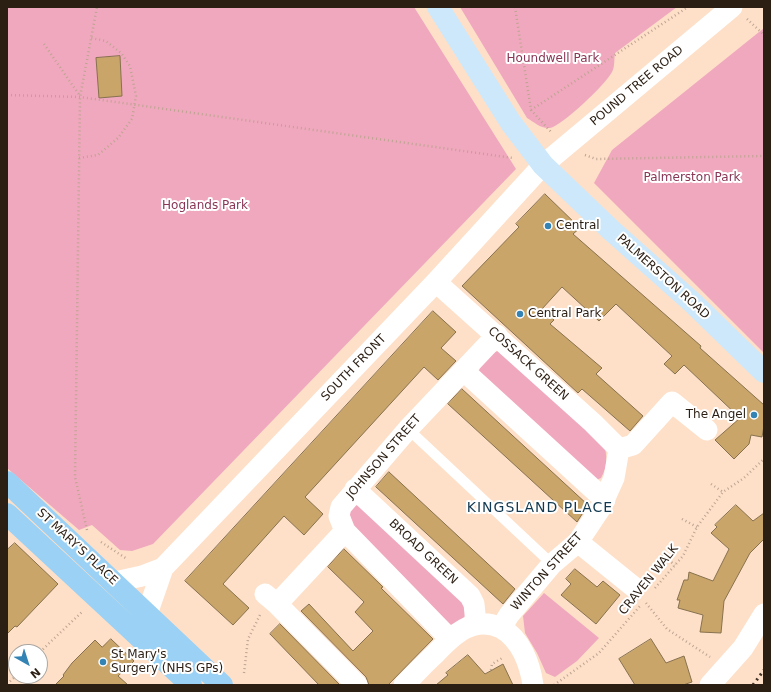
<!DOCTYPE html>
<html>
<head>
<meta charset="utf-8">
<style>
  body { margin:0 }
  #map { position:relative; width:771px; height:692px; overflow:hidden; background:#fee0c9; font-family:"DejaVu Sans",sans-serif }
  canvas { display:block }
  .frame { position:absolute; inset:0; border:8px solid #2b1e13; pointer-events:none }
  .north { position:absolute; left:8px; top:644px; width:40px; height:40px; box-sizing:border-box; background:#fff; border:1px solid #aaa5a1; border-radius:50%; rotate:141deg; font-size:11px; font-weight:700; line-height:16px; text-align:center; color:#2b1e13 }
  .north::after { content:''; display:block; margin:auto; width:14px; height:18px; background:#3383b4; clip-path:polygon(50% 0,100% 100%,50% 72%,0 100%) }
</style>
</head>
<body>
<div id="map">
<canvas width="771" height="692"></canvas>
<div class="frame"></div>
<div class="north">N</div>
</div>
<script>
const ctx = document.querySelector('canvas').getContext('2d');
ctx.lineJoin = 'round';
function fill(path, color) {
  ctx.fillStyle = color;
  ctx.fill(path, 'evenodd');
}
function trace(path, color, width, dash) {
  ctx.strokeStyle = color;
  ctx.lineWidth = width;
  ctx.lineCap = dash ? 'butt' : 'round';
  ctx.setLineDash(dash || []);
  ctx.stroke(path);
}
function drawText(font, color, halo, rows, align = 'center') {
  ctx.font = font + ' "DejaVu Sans",sans-serif';
  ctx.lineWidth = 4;
  ctx.setLineDash([]);
  ctx.textBaseline = 'middle';
  ctx.strokeStyle = halo;
  ctx.fillStyle = color;
  for (const [text, x, y, turn = 0] of rows) {
    ctx.save();
    ctx.translate(x, y);
    ctx.rotate((+turn || 0) * Math.PI / 180);
    ctx.textAlign = isNaN(turn) ? turn : align;
    if (halo) ctx.strokeText(text, 0, 0);
    ctx.fillText(text, 0, 0);
    ctx.restore();
  }
}
fill(new Path2D(`
  M7 7H414L516 169 153 544 132 551 120 550 92 525 79 530 7 468Z
  M460 7H677L615 53C614 59 615 67 612 72 606 84 562 126 550 128 541 129 534 122 527 118Z
  M764 28V353L594 183 612 150Z
  M498 351 604 443C607 456 608 466 601 478L594 481 479 371C481 361 489 353 498 351Z
  M355 505 362 506 460 596 467 613C462 621 458 625 448 625L354 529 348 509Z
  M544 593 599 638 577 661 555 677 546 673 537 653 525 633 523 616Z`), '#f0a8be');
const building = new Path2D(`
  M120 56 122 96 99 98 96 58Z
  M545 194 580 228 573 234 701 346 700 348 764 405V426L762 437 751 435 749 444 734 459 715 440 740 418 684 365 675 374 664 364 672 356 616 304 599 321 562 287 542 309 554 320 550 324 602 368 596 374 643 416 630 431 582 389 578 393 462 286 519 227 516 224Z
  M433 311 456 332 441 348 456 361 438 380 424 367 305 497 323 514 304 535 284 516 223 584 249 608 233 625 185 581Z
  M462 389 588 505 577 522 448 404Z
  M389 472 515 589 503 604 376 487Z
  M736 505 753 521 764 513V539L750 553 724 601 721 633 700 632 703 615 678 608 680 600H677L684 580H688L689 572 713 581 729 549 711 533 717 527 715 525Z
  M15 543 58 584 17 627 15 626 7 634V550Z
  M344 549 383 587 381 588 433 639 388 685H369L366 677 301 611 309 604 353 651 373 631 355 612 364 602 328 567Z
  M575 569 597 587 603 581 620 595 596 624 561 595 571 584 566 579Z
  M280 624 340 685H319L270 634Z
  M111 639 134 661 118 676 128 685H55L64 676 63 675 72 663 95 640 102 647Z
  M651 639 666 663 684 656 692 682 683 685H635L619 659Z
  M468 655 485 674 503 664 513 685H436L448 675 446 673Z`);
fill(building, '#c9a569');
trace(building, '#87714e', 1);
trace(new Path2D(`
  M515 7 531 110 552 133
  M747 19 764 35
  M44 44 80 96
  M7 95 80 97 513 158
  M531 110 688 7
  M585 155 596 159 764 156
  M79 158 98 155 118 138 132 119 136 96 130 66 121 53 106 41 91 38
  M711 484 723 492
  M682 519 697 527
  M87 530 75 477 80 97 97 7
  M101 542 127 559
  M662 555 675 565
  M655 588 683 556 697 527 723 492 744 478 764 459
  M646 603 667 629 710 657
  M40 652 83 611
  M491 670 492 664 504 657
  M244 673 248 639 260 615
  M7 684 16 676
  M554 685 599 653 640 606`), '#bda491', 2.5, [1, 3]);
trace(new Path2D(`
  M408 429 552 564`), '#fff', 10);
trace(new Path2D(`
  M436 282 593 423 619 449
  M464 371 605 500
  M619 449 633 445 672 402 707 430
  M355 489 470 596 474 604 476 624
  M345 531 450 639
  M578 542 635 588
  M115 582 142 576 163 568
  M265 594 277 604 357 685
  M277 604 345 531 339 516 341 507 408 429 497 335
  M147 614 163 568 436 282 543 165 732 7
  M501 628C521 639 530 664 533 685
  M404 685C414 675 424 664 435 654 453 635 473 615 501 628L509 615 552 564 578 542 600 509 614 478 619 449
  M710 685 743 648 764 614`), '#fff', 21);
trace(new Path2D(`
  M438 7 511 123 543 165 611 230 693 303 764 372`), '#cce8fa', 22);
trace(new Path2D(`
  M7 482 222 685
  M7 514 191 685`), '#9ad1f5', 22);
trace(new Path2D(`
  M753 685 764 670
  M764 685V684`), '#413226', 3, [2, 4]);
for (const [x, y, r, color] of [
  [548,226,4,"#3383b4"],
  [520,314,4,"#3383b4"],
  [754,415,4,"#3383b4"],
  [103,662,4,"#3383b4"]
]) {
  const dot = new Path2D();
  dot.arc(x, y, r, 0, 2 * Math.PI);
  ctx.fillStyle = color;
  ctx.fill(dot);
  trace(dot, '#fff', 1.5);
}
drawText('12px', '#893555', '#fff', [
  ["Houndwell Park",553,59],
  ["Palmerston Park",692,178],
  ["Hoglands Park",205,206]
]);
drawText('12px', '#2b1e13', '#fff', [
  ["POUND TREE ROAD",637,86,-40],
  ["PALMERSTON ROAD",663,277,42],
  ["COSSACK GREEN",528,364,42],
  ["SOUTH FRONT",354,368,-46],
  ["JOHNSON STREET",384,457,-49],
  ["ST MARY'S PLACE",77,547,43],
  ["BROAD GREEN",423,552,43],
  ["WINTON STREET",547,572,-48],
  ["CRAVEN WALK",649,580,-51]
]);
drawText('12px', '#2b1e13', '#fff', [
  ["Central",556,226],
  ["Central Park",528,314],
  ["The Angel",746,415,"right"],
  ["St Mary's",111,655],
  ["Surgery (NHS GPs)",111,669]
], 'left');
ctx.letterSpacing = '1px';
drawText('14px', '#123950', '#fff', [
  ["KINGSLAND PLACE",540,508]
]);
ctx.letterSpacing = '0px';
</script>
</body>
</html>
